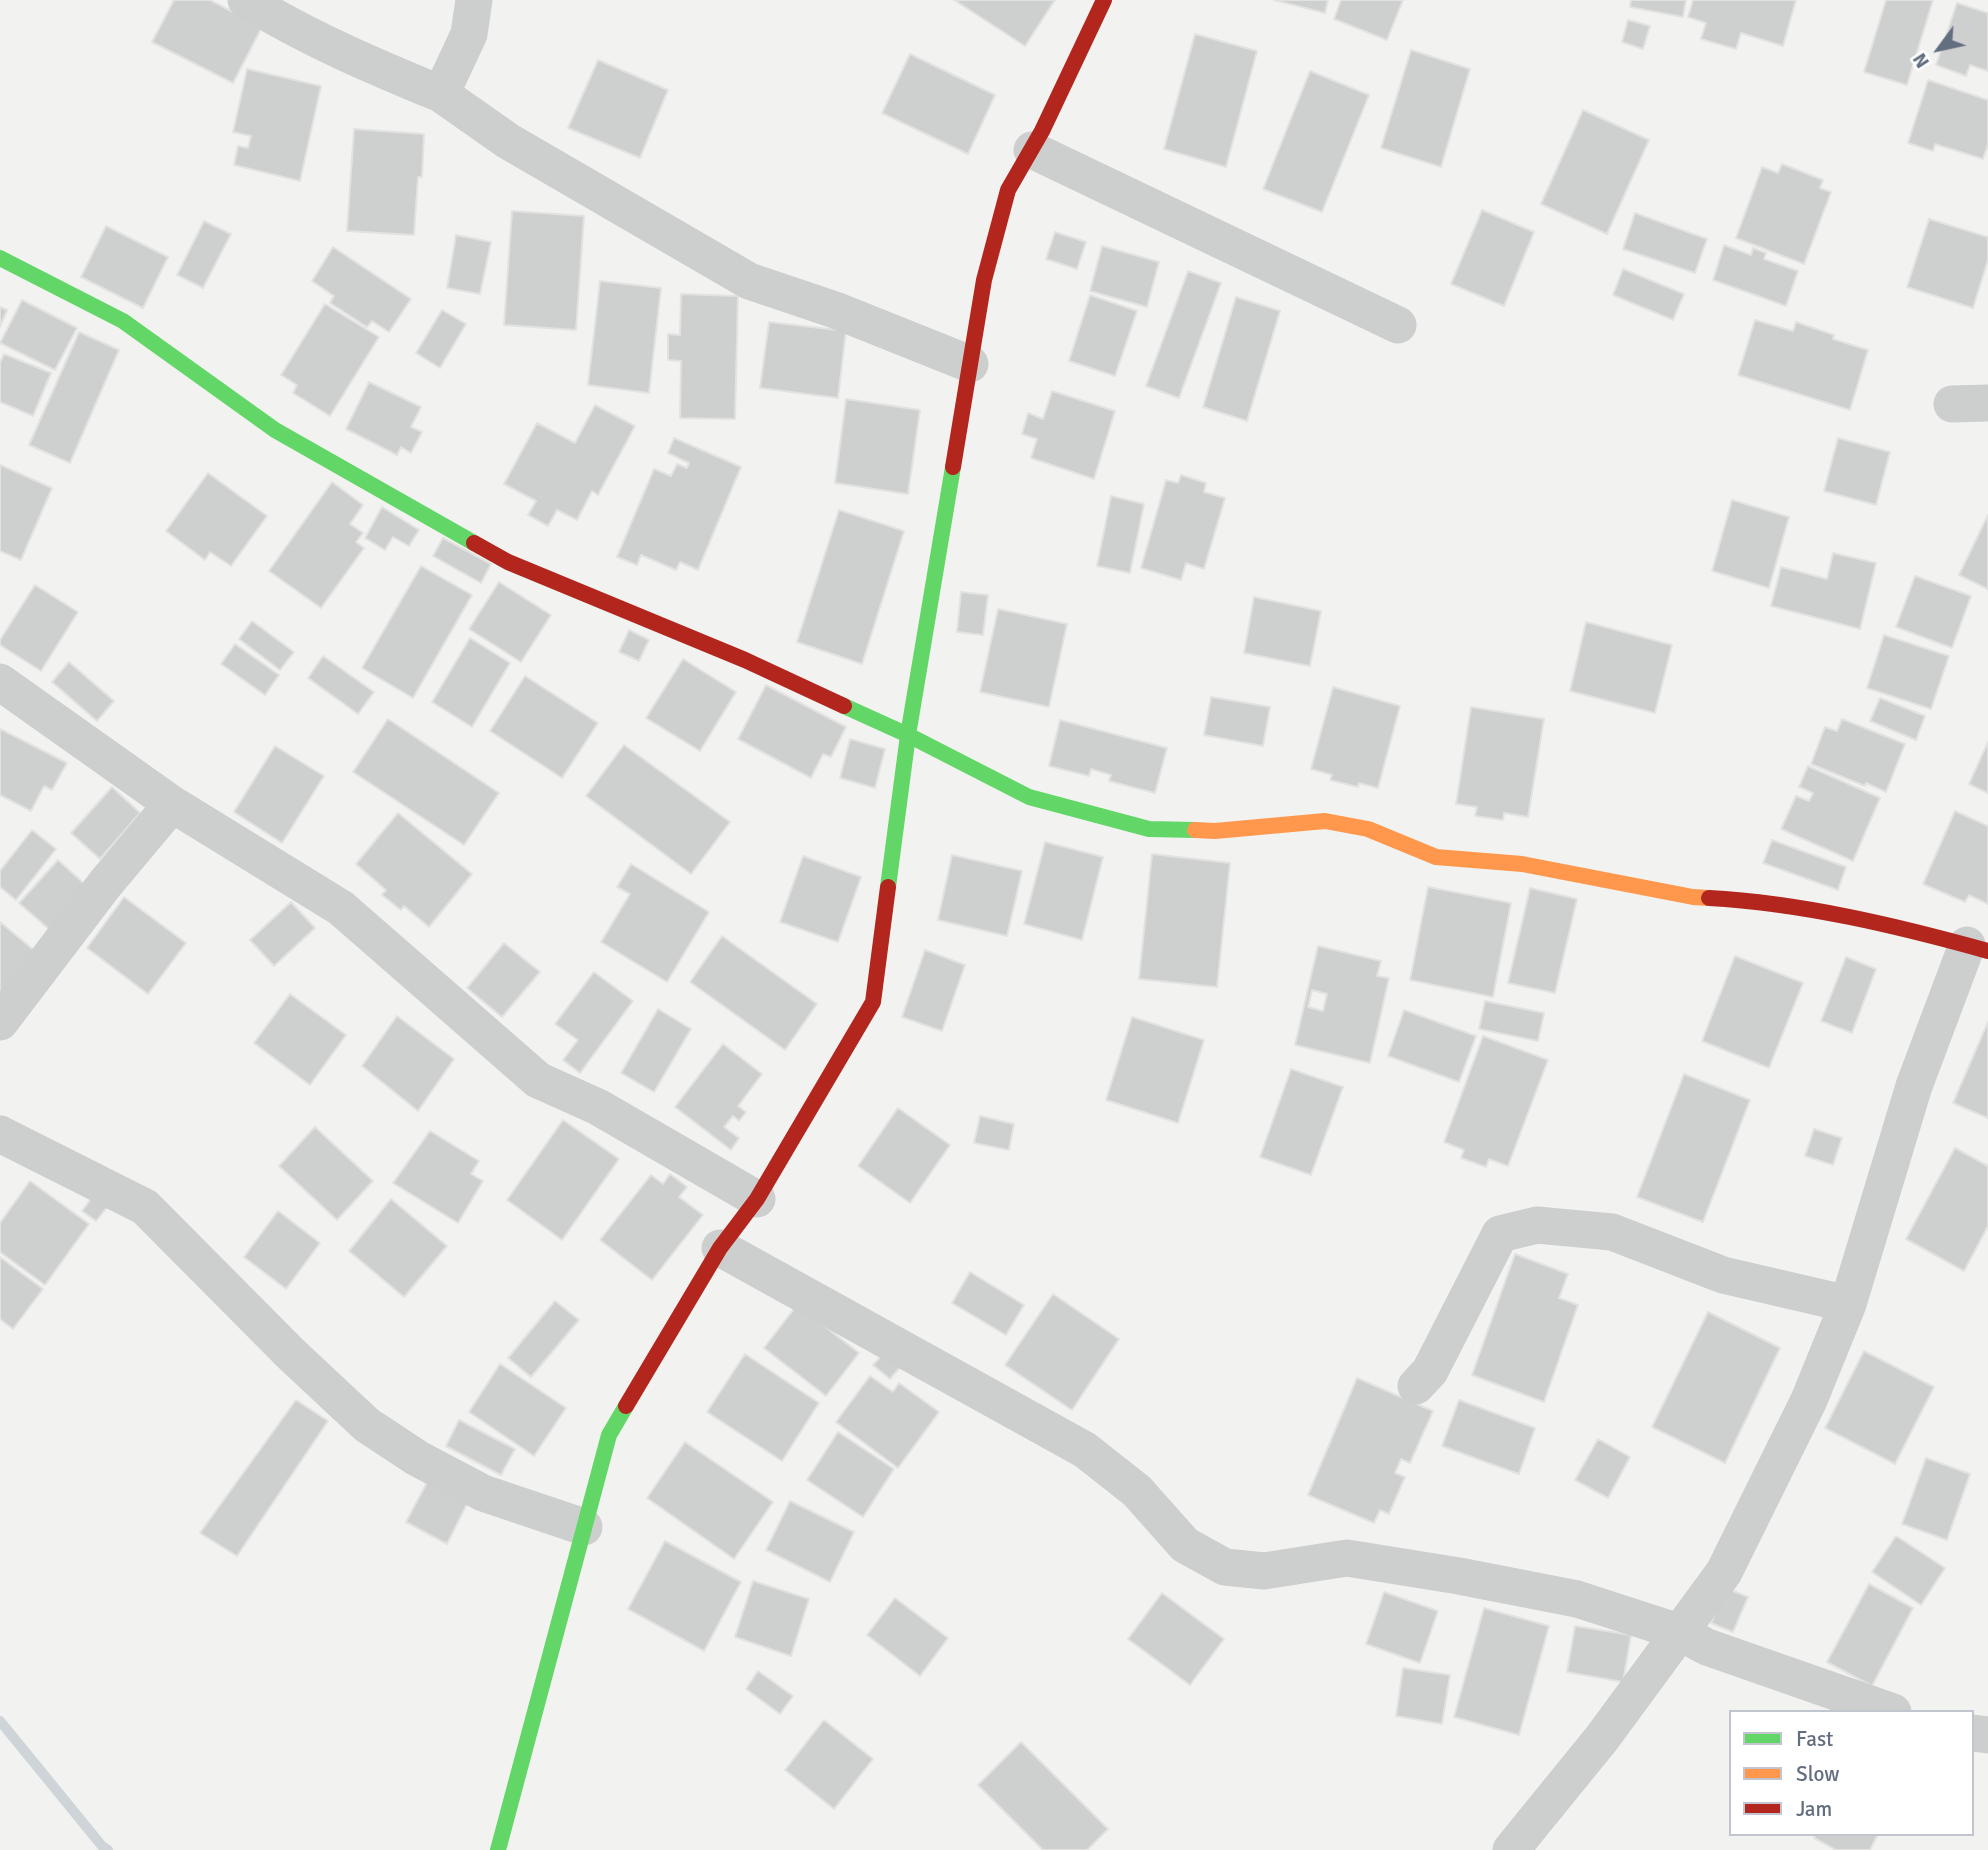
<!DOCTYPE html>
<html>
<head>
<meta charset="utf-8">
<style>
  body { margin:0 }
  #map { position:relative; width:1988px; height:1850px; overflow:hidden; background:#f2f3f1; font-family:Signika,sans-serif }
  canvas { display:block }
  .legend { position:absolute; left:1729px; top:1710px; width:245px; height:126px; box-sizing:border-box; background:#fff; border:2px solid #c1c5cd; margin:0; padding:9px 12px; list-style:none; font-size:21px; color:#636e81 }
  .legend li { display:flex; align-items:center; gap:14px; height:35px }
  .legend b { width:35px; border:2px solid #c1c5cd }
  .north { position:absolute; left:1904px; top:14px; width:70px; height:70px; -webkit-text-stroke:5px #fff; paint-order:stroke; rotate:237deg; font-size:19px; font-weight:700; line-height:28px; text-align:center; color:#636e81 }
  .north::after { content:''; display:block; margin:auto; width:24px; height:32px; background:#636e81; clip-path:polygon(50% 0,100% 100%,50% 72%,0 100%) }
</style>
</head>
<body>
<div id="map">
<canvas width="1988" height="1850"></canvas>
<ul class="legend">
<li><b style="height:9px;background:#63d668"></b>Fast</li>
<li><b style="height:9px;background:#ff974d"></b>Slow</li>
<li><b style="height:9px;background:#b3261e"></b>Jam</li>
</ul>
<div class="north">N</div>
</div>
<script>
const ctx = document.querySelector('canvas').getContext('2d');
ctx.lineJoin = 'round';
function trace(path, color, width, dash) {
  ctx.strokeStyle = color;
  ctx.lineWidth = width;
  ctx.lineCap = dash ? 'butt' : 'round';
  ctx.setLineDash(dash || []);
  ctx.stroke(path);
}
function fill(path, color) {
  ctx.fillStyle = color;
  ctx.fill(path, 'evenodd');
}
trace(new Path2D(`
  M0 1721 102 1846 108 1850`), '#ced4d8', 10);
const building = new Path2D(`
  M174 0H210L262 27 233 83 152 42Z
  M954 0H1055L1025 46Z
  M1274 0H1328L1325 13Z
  M1341 0H1403L1387 40 1334 19Z
  M1631 0H1686L1683 17 1630 7Z
  M1693 0H1796L1783 46 1741 33 1736 49 1701 39 1706 23 1688 17Z
  M1886 0H1933L1907 85 1864 72Z
  M1957 3 1988 13V71L1970 65 1966 76 1936 65Z
  M1628 20 1650 26 1643 49 1622 42Z
  M1195 34 1257 51 1226 167 1164 149Z
  M1411 50 1470 69 1441 167 1381 148Z
  M910 54 995 95 968 154 882 113Z
  M598 60 668 90 640 158 568 128Z
  M247 69 321 86 300 181 234 165 238 146 248 148 251 136 233 132Z
  M1310 71 1369 95 1322 212 1263 189Z
  M1928 80 1988 100V144L1983 159 1935 144 1933 151 1908 143Z
  M1583 110 1649 140 1607 234 1541 204Z
  M354 129 424 134 422 177H418L414 235 347 231Z
  M1782 164 1823 180 1820 188 1831 192 1804 264 1736 238 1762 167 1778 173Z
  M1482 210 1534 232 1504 306 1451 284Z
  M512 211 584 216 576 330 504 325Z
  M1635 213 1707 239 1695 273 1623 249Z
  M1929 219 1988 237V260L1973 308 1907 287Z
  M204 221 231 234 203 288 177 275Z
  M106 226 168 257 143 308 81 277Z
  M1055 232 1086 242 1077 269 1046 259Z
  M456 235 491 242 480 294 447 288Z
  M1724 245 1751 255 1753 248 1766 253 1764 259 1798 271 1786 306 1713 280Z
  M1102 246 1159 262 1147 307 1090 291Z
  M333 247 411 299 389 332 372 321 367 327 330 303 334 296 312 281Z
  M1623 269 1684 294 1673 320 1613 295Z
  M1188 271 1221 283 1179 398 1146 386Z
  M600 281 661 288 649 393 588 385Z
  M681 294 738 296 735 419 680 418 681 361 668 360V334L680 335Z
  M1090 295 1137 311 1115 376 1069 361Z
  M1236 297 1280 311 1247 421 1203 407Z
  M22 300 77 328 55 370 0 343Z
  M325 304 379 337 330 416 293 393 297 385 281 375Z
  M0 307 7 310 0 327Z
  M442 310 466 324 440 368 416 353Z
  M1755 320 1793 331 1796 322 1834 335 1833 339 1868 350 1850 410 1738 375Z
  M769 322 846 331 838 398 760 388Z
  M79 332 119 350 70 463 29 445Z
  M4 354 51 373 33 416 0 402V363Z
  M369 382 421 407 411 427 422 432 411 453 401 447 397 455 346 429Z
  M1052 391 1115 411 1094 479 1031 458 1037 439 1022 434 1028 413 1043 419Z
  M846 399 920 410 908 494 835 483Z
  M595 405 635 426 598 495 592 491 577 520 557 510 548 526 528 515 536 501 504 484 537 423 575 443Z
  M674 438 741 467 698 570 680 562 676 570 641 555 637 565 617 557 654 469 671 476 677 464 687 468 689 463 668 453Z
  M1838 438 1890 452 1876 505 1824 491Z
  M0 465 52 488 21 560 0 551Z
  M208 473 267 516 231 566 210 552 205 560 166 531Z
  M1181 475 1206 483 1204 492 1225 498 1204 569 1186 563 1181 580 1141 568 1166 480 1178 483Z
  M332 482 363 505 350 524 363 533 356 542 364 548 321 608 269 571Z
  M1111 496 1144 504 1130 573 1097 566Z
  M1732 500 1789 517 1769 588 1712 571Z
  M382 507 419 530 409 546 393 537 385 550 365 538Z
  M839 510 904 531 862 664 797 642Z
  M1988 515V589L1959 575Z
  M443 538 491 564 481 583 433 556Z
  M1833 553 1876 563 1860 629 1771 606 1781 567 1827 579Z
  M421 566 472 595 413 698 362 668Z
  M1915 576 1971 596 1952 648 1896 627Z
  M499 582 551 615 521 662 469 629Z
  M35 585 78 612 41 671 0 645V640Z
  M961 592 988 595 983 635 957 632Z
  M1254 597 1321 611 1310 666 1244 653Z
  M998 609 1067 624 1049 707 980 692Z
  M252 621 294 652 280 670 239 639Z
  M1586 622 1672 645 1655 713 1570 691Z
  M629 630 649 640 639 661 619 652Z
  M1884 635 1949 656 1931 709 1867 688Z
  M470 638 510 663 472 727 432 702Z
  M235 644 279 675 265 695 221 664Z
  M323 656 374 692 358 714 308 678Z
  M683 659 736 692 700 751 646 718Z
  M69 662 114 701 97 721 52 682Z
  M525 676 598 723 562 778 490 731Z
  M766 685 846 727 831 757 823 754 811 778 738 739Z
  M1333 687 1400 706 1378 788 1359 783 1358 787 1330 780 1332 775 1311 769Z
  M1211 697 1270 707 1263 746 1204 735Z
  M1880 698 1925 716 1916 740 1870 721Z
  M1471 707 1544 719 1528 817 1504 813 1503 820 1475 816 1477 807 1456 804Z
  M388 719 499 793 464 845 353 772Z
  M1842 719 1905 744 1886 792 1866 783 1865 786 1811 764 1825 727 1837 731Z
  M1060 720 1167 748 1155 793 1109 781 1111 775 1091 769 1089 776 1049 766Z
  M0 729 67 763 52 790 44 786 31 811 0 795Z
  M850 739 885 749 875 788 840 778Z
  M1988 742V793L1969 784Z
  M624 745 730 822 691 874 586 796Z
  M275 746 324 776 282 843 234 812Z
  M1808 766 1880 798 1853 861 1781 829 1796 796 1809 801 1813 793 1799 787Z
  M112 787 140 813 100 859 71 833Z
  M1955 811 1988 826V904L1969 895 1965 902 1923 884Z
  M398 813 472 874 429 927 404 906 401 910 382 895 386 890 356 864Z
  M32 830 56 849 16 900 0 887V871Z
  M1772 840 1846 867 1838 890 1763 863Z
  M1045 842 1103 857 1082 940 1024 924Z
  M1152 854 1230 863 1217 987 1139 979Z
  M952 855 1022 871 1007 936 938 920Z
  M803 856 861 877 838 942 780 922Z
  M58 860 89 888 51 931 19 903Z
  M631 864 709 912 667 982 601 942 630 894 617 887Z
  M1428 887 1511 903 1493 997 1410 980Z
  M1530 888 1577 899 1555 993 1508 983Z
  M124 897 186 943 148 994 87 948Z
  M291 902 315 928 274 966 250 940Z
  M0 922 41 956 0 1006Z
  M722 936 817 1004 785 1050 690 982Z
  M504 943 540 972 502 1017 467 988Z
  M1318 946 1381 961 1377 976 1389 978 1370 1063 1295 1045ZM1312 990 1327 994 1323 1011 1308 1007Z
  M925 950 965 965 942 1031 902 1017Z
  M1735 956 1803 983 1769 1068 1702 1041Z
  M1846 957 1876 969 1852 1033 1821 1021Z
  M594 972 633 1001 580 1073 563 1060 578 1040 555 1024Z
  M290 994 346 1035 310 1085 254 1043Z
  M1485 1001 1544 1013 1538 1041 1479 1029Z
  M658 1009 691 1029 654 1092 621 1073Z
  M1404 1010 1476 1036 1459 1082 1388 1056Z
  M397 1016 454 1059 418 1111 362 1066Z
  M1132 1017 1204 1040 1178 1123 1106 1100Z
  M1988 1022V1118L1953 1103Z
  M1483 1036 1548 1060 1508 1166 1489 1159 1486 1167 1461 1158 1464 1150 1444 1142Z
  M723 1044 762 1074 738 1106 746 1112 739 1121 733 1116 724 1127 739 1138 731 1150 675 1107Z
  M1291 1069 1343 1087 1311 1175 1260 1157Z
  M1684 1074 1750 1100 1703 1222 1637 1197Z
  M898 1108 950 1145 910 1203 858 1166Z
  M980 1116 1014 1124 1009 1150 974 1143Z
  M563 1120 619 1159 562 1240 507 1200Z
  M315 1127 373 1181 337 1220 279 1166Z
  M1814 1129 1842 1138 1833 1165 1805 1156Z
  M430 1131 479 1161 471 1174 483 1181 458 1223 393 1183Z
  M1955 1148 1988 1166V1226L1964 1271 1906 1239Z
  M670 1174 687 1187 679 1197 703 1215 652 1280 600 1240 651 1175 663 1184Z
  M30 1181 89 1224 45 1285 0 1252V1223Z
  M94 1195 108 1206 96 1221 82 1211Z
  M391 1199 447 1246 404 1297 349 1251Z
  M278 1211 320 1243 286 1289 244 1257Z
  M1515 1254 1568 1274 1559 1298 1578 1305 1544 1402 1472 1375Z
  M0 1257 43 1289 13 1329 0 1319Z
  M970 1272 1024 1305 1006 1335 952 1303Z
  M1053 1294 1119 1339 1072 1410 1005 1365Z
  M555 1301 579 1320 531 1377 508 1358Z
  M797 1305 859 1353 826 1396 764 1348Z
  M1708 1312 1780 1348 1725 1463 1652 1427Z
  M886 1351 902 1365 890 1379 873 1365Z
  M1864 1351 1934 1387 1895 1464 1825 1428Z
  M745 1354 819 1403 782 1461 707 1412Z
  M500 1364 566 1408 534 1456 469 1412Z
  M870 1376 893 1392 899 1383 939 1412 898 1468 836 1422Z
  M1357 1378 1433 1411 1410 1463 1401 1459 1395 1473 1405 1477 1389 1514 1380 1510 1374 1523 1308 1495Z
  M296 1400 328 1421 237 1556 200 1533Z
  M1459 1400 1535 1428 1519 1474 1442 1446Z
  M459 1420 515 1449 501 1475 446 1446Z
  M838 1432 894 1469 863 1517 807 1480Z
  M1598 1439 1630 1457 1608 1498 1575 1480Z
  M685 1442 773 1502 734 1559 647 1498Z
  M1926 1458 1970 1474 1947 1540 1902 1524Z
  M431 1475 471 1496 447 1544 406 1522Z
  M790 1501 854 1532 830 1582 766 1550Z
  M1896 1536 1945 1568 1921 1605 1872 1572Z
  M665 1541 741 1582 704 1651 628 1609Z
  M753 1581 809 1599 791 1656 735 1637Z
  M1869 1584 1913 1608 1872 1686 1827 1662Z
  M1726 1588 1748 1597 1733 1632 1711 1623Z
  M1384 1592 1438 1611 1420 1663 1366 1644Z
  M1162 1593 1224 1639 1190 1685 1128 1639Z
  M895 1598 948 1638 920 1676 867 1635Z
  M1484 1608 1549 1626 1519 1735 1454 1717Z
  M1575 1626 1631 1635 1623 1682 1567 1672Z
  M1403 1668 1450 1675 1442 1724 1396 1716Z
  M758 1671 793 1696 780 1714 746 1689Z
  M824 1720 873 1759 834 1809 785 1770Z
  M1021 1742 1108 1829 1087 1850H1043L978 1785Z
  M1816 1834H1878L1870 1850H1836L1814 1838Z`);
fill(building, '#cecfcf');
trace(building, '#e2e2e1', 2);
trace(new Path2D(`
  M246 0C307 38 375 67 441 94
  M474 0 469 34 441 94 508 141 749 281 835 310 970 364
  M1032 150 1398 325
  M1952 404 1988 403
  M0 682 172 804 341 908 538 1080 598 1107 757 1199
  M0 1022 105 884 172 804
  M0 1134 145 1207 291 1354 367 1425 417 1458 483 1493 584 1527
  M720 1248 1085 1450 1137 1491 1185 1545 1225 1567 1264 1571 1347 1558 1459 1576 1577 1599 1679 1632 1707 1647 1893 1712
  M1416 1386 1430 1371 1500 1234 1537 1225 1612 1232 1723 1275 1848 1304
  M1972 1733 1988 1735
  M1511 1850 1602 1738 1724 1572 1809 1400 1848 1304 1914 1086 1967 945`), '#cdcece', 37);
trace(new Path2D(`
  M0 258 123 321 275 430 474 543
  M844 706 908 735 1029 797 1149 829 1195 830
  M888 887 908 735 953 467
  M498 1850 609 1435 626 1406`), '#63d668', 16);
trace(new Path2D(`
  M1195 830 1215 831 1325 821 1368 829 1436 857 1522 864 1693 897 1709 898`), '#ff974d', 16);
trace(new Path2D(`
  M953 467 984 280 1008 190 1042 131 1104 0
  M474 543 508 562 745 660 844 706
  M1709 898C1802 903 1898 926 1988 951
  M626 1406 720 1248 757 1199 873 1002 888 887`), '#b3261e', 16);
</script>
</body>
</html>
